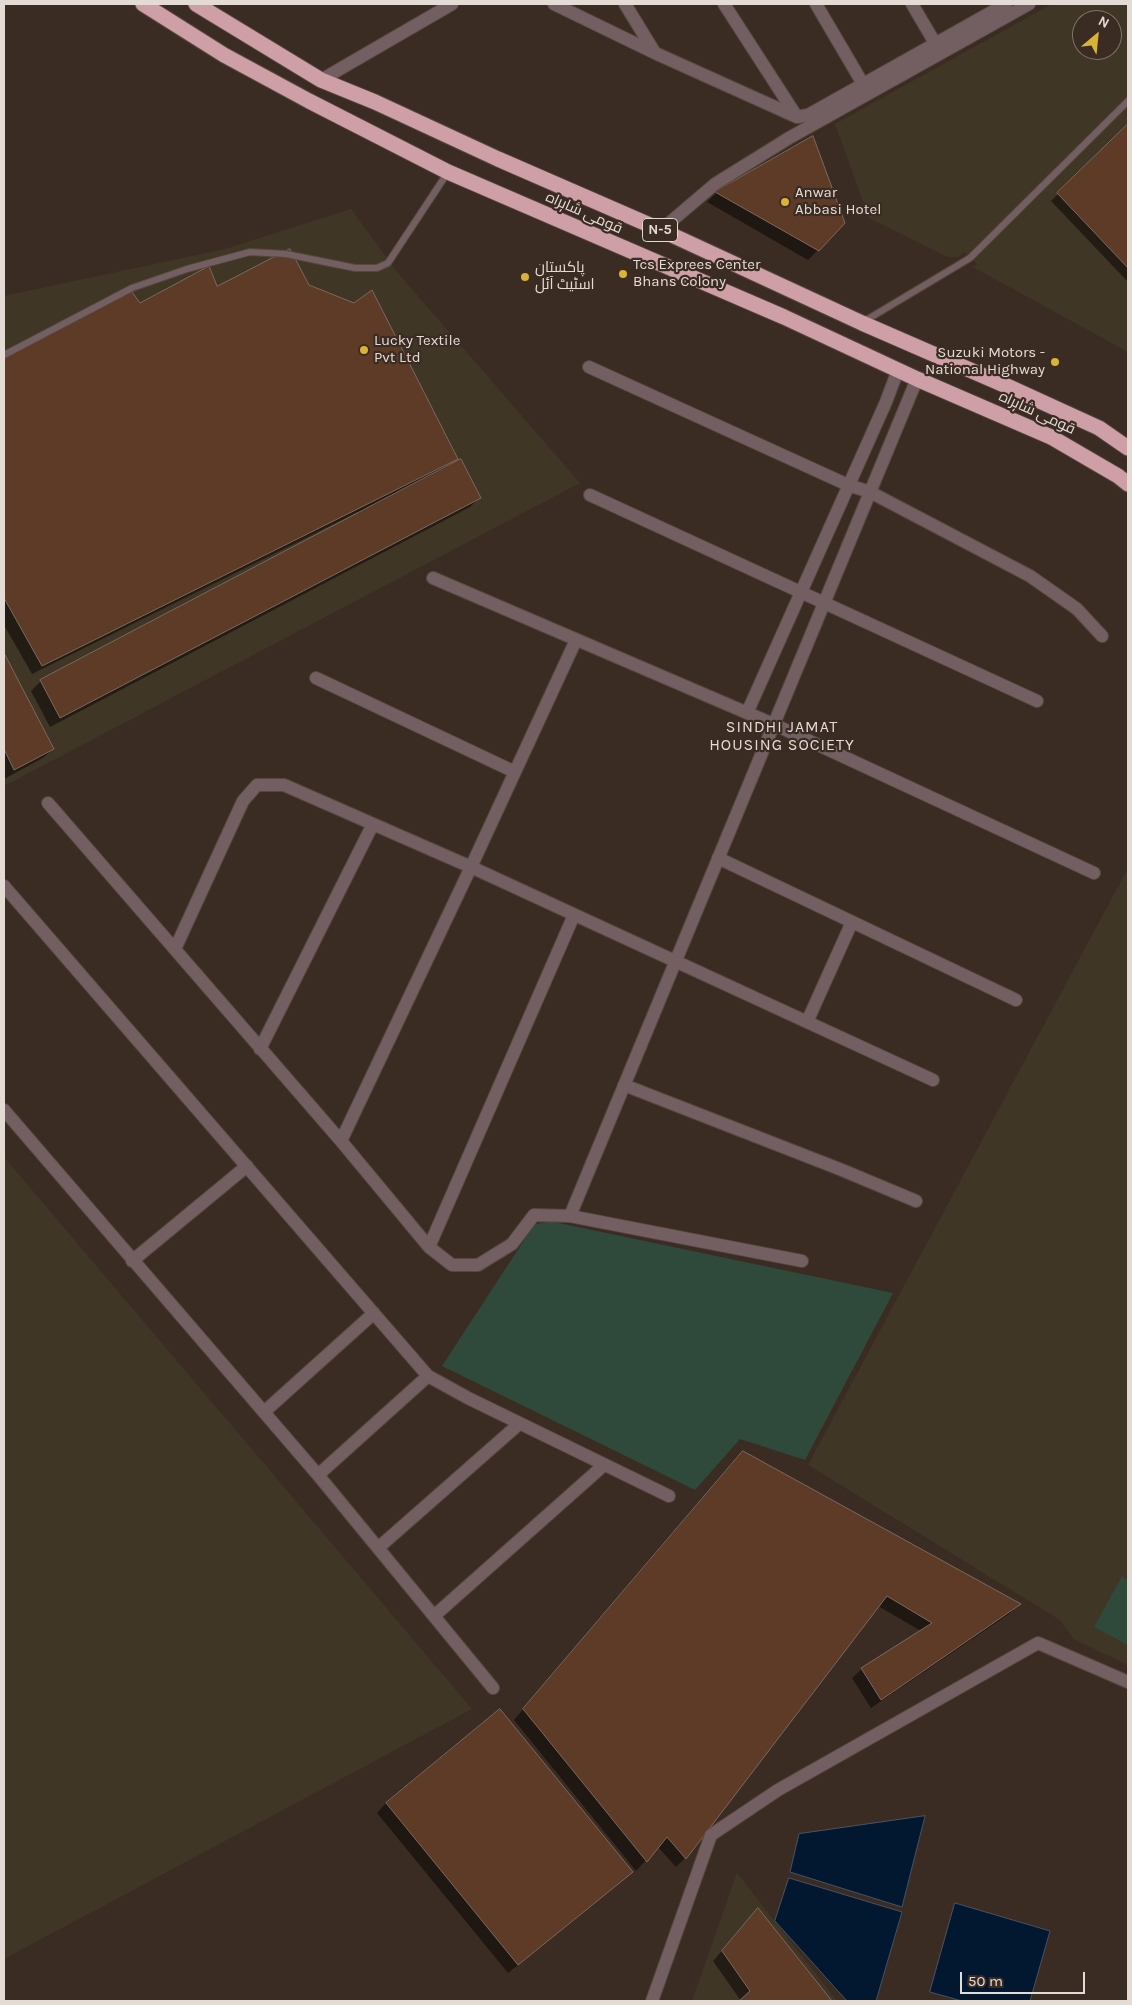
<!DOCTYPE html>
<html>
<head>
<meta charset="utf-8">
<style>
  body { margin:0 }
  #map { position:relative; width:1132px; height:2005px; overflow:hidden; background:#3b2c23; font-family:Karla,sans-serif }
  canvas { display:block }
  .frame { position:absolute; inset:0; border:5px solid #e5dbd5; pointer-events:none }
  .north { position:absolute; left:1072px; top:10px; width:50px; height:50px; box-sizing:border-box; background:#3b2c23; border:1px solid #7f726a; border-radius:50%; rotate:28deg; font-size:14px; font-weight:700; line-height:20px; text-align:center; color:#e5dbd5 }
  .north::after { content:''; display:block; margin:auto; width:18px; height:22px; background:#d9b334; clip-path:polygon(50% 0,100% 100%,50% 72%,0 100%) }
  .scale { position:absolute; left:960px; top:1972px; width:125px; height:22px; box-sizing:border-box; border:2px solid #e5dbd5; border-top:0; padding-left:6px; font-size:15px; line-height:18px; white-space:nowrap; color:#e5dbd5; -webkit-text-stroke:4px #3b2c23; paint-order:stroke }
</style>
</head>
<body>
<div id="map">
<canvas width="1132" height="2005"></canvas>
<div class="frame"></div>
<div class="north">N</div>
<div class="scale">50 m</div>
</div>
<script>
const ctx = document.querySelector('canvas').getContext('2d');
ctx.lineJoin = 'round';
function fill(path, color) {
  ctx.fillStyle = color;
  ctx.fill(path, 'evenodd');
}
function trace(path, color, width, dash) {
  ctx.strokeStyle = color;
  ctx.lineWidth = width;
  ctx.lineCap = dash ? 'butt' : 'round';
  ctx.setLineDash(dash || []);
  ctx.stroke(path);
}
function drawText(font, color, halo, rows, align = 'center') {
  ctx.font = font + ' Karla,Cairo,sans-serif';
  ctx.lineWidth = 4.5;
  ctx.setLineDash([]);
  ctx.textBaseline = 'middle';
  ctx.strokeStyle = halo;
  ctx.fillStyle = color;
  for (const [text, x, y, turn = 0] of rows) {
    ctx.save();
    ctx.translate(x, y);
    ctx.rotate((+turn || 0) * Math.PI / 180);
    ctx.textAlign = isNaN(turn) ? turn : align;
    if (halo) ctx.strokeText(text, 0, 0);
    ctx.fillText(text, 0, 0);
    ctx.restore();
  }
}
fill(new Path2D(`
  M1052 4H1128V352L973 267 977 264 964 252 958 257H947L869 218 835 124ZM1082 20H1112V50H1082Z
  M351 209 397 272 580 483 4 786V296L225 249Z
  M1128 868V1665L1074 1639 1060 1620 808 1465Z
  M4 1157 472 1709 4 1959Z
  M737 1873 837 2001H692Z`), '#403626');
fill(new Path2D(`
  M549 1221 893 1293 805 1460 740 1439 695 1490 442 1366 534 1225Z
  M1122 1576 1128 1580V1645L1094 1627Z`), '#2f493a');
const water = new Path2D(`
  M925 1816 902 1907 790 1872 799 1834Z
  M789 1878 902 1912 876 2001H847L775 1921Z
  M955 1903 1050 1931 1030 2001H962L930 1992Z`);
fill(water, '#021730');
trace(water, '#465262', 1);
fill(new Path2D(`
  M1128 126V282L1051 201Z
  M812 137 818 250 808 260 707 202 716 193Z
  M308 286 456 458 447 467 480 497 470 507 50 727 31 691 41 681 359 514 358 512 32 674 4 625V356L139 305 216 288Z
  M4 656 53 749 43 758 4 779Z
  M733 1462 1019 1605 1009 1614 871 1708 852 1678 862 1669 921 1631 878 1606 685 1858 676 1867 658 1847 636 1871 514 1720Z
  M386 1803 622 1881 508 1973 377 1813Z
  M758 1910 831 2001H741L713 1961Z`), '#0007');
const building = new Path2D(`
  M1128 124V268L1057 193Z
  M813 136 845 223 819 251 715 192Z
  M290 249 309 285 354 303 372 290 458 459 42 666 4 598V355L129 288 140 303 209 266 217 286Z
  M461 459 481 498 60 718 40 680Z
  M4 653 54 749 14 770 4 749Z
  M743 1451 1021 1604 881 1700 861 1668 932 1623 887 1596 686 1859 667 1837 647 1862 523 1709Z
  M500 1709 633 1872 518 1965 386 1803Z
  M758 1908 832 2001H739L750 1991 722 1951Z`);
fill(building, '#5d3b27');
trace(building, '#7b695f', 1);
const lane = new Path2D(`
  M863 322 970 258 1128 101
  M4 355 132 288 187 269 250 252 286 254 355 268H377L388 263 448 172`);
const street = new Path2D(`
  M554 4 655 53 797 117 808 115 1006 4
  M625 4 655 53
  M724 4 797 117
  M816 4 863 84
  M912 4 935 43
  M321 80 452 4
  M661 230 715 184 789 138 1029 4
  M589 367 848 485 870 492 1030 576 1077 609 1102 636
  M590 495 1037 701
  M433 578 773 724 1094 873
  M316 678 515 772
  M747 713 886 402 898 370
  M48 803 341 1141 429 1247 452 1265H478L512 1244 534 1215 570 1216 802 1261
  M718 858 1016 1000
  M4 886 428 1376 468 1398 669 1496
  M175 949 243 801 257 785H284L471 867 933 1080
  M807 1022 852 922
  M260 1049 373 824
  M624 1085 842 1170 916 1201
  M4 1110 318 1475 493 1688
  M341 1141 471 867 576 640
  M570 1216 917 379
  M429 1247 574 915
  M132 1261 247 1166
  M264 1412 374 1313
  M318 1475 428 1376
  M378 1548 519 1424
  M434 1616 604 1465
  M652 2001 711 1835 778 1790 1038 1643 1128 1682`);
const highway = new Path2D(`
  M143 4 224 55 309 101 448 172 784 317 917 379 1051 437 1118 476 1128 484
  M196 4 321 80 375 102 498 159 661 230 862 323 1009 387 1099 428 1128 448`);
trace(lane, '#56483f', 8);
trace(street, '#56483f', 14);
trace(highway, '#56483f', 17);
trace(lane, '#735f62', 6);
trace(street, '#735f62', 12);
trace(highway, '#cf9fa7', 15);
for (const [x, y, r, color] of [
  [785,202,5,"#d9b334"],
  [623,274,5,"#d9b334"],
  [525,277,5,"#d9b334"],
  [364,350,5,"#d9b334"],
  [1055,362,5,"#d9b334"]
]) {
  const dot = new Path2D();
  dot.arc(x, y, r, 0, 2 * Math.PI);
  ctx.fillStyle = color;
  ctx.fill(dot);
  trace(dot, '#3b2c23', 2);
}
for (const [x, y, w] of [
  [660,230,35]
]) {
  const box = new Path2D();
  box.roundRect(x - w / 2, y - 11.5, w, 23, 4);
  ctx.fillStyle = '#3b2c23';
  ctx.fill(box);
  trace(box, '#e5dbd5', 1);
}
drawText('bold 14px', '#e5dbd5', null, [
  ["N-5",660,230]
]);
drawText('15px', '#e5dbd5', '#3b2c23', [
  ["Anwar",795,193],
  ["Abbasi Hotel",795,210],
  ["Tcs Exprees Center",633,265],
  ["Bhans Colony",633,282],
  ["پاکستان",535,268],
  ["اسٹیٹ آئل",535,285],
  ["Lucky Textile",374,341],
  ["Pvt Ltd",374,358],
  ["Suzuki Motors -",1045,353,"right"],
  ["National Highway",1045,370,"right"]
], 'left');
drawText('15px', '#e5dbd5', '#3b2c23', [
  ["قومی شاہراہ",584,213,24],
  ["قومی شاہراہ",1037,413,25]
]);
ctx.letterSpacing = '1px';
drawText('16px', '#e5dbd5', '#3b2c23', [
  ["SINDHI JAMAT",782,727],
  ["HOUSING SOCIETY",782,745]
]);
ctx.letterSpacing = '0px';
</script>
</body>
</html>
